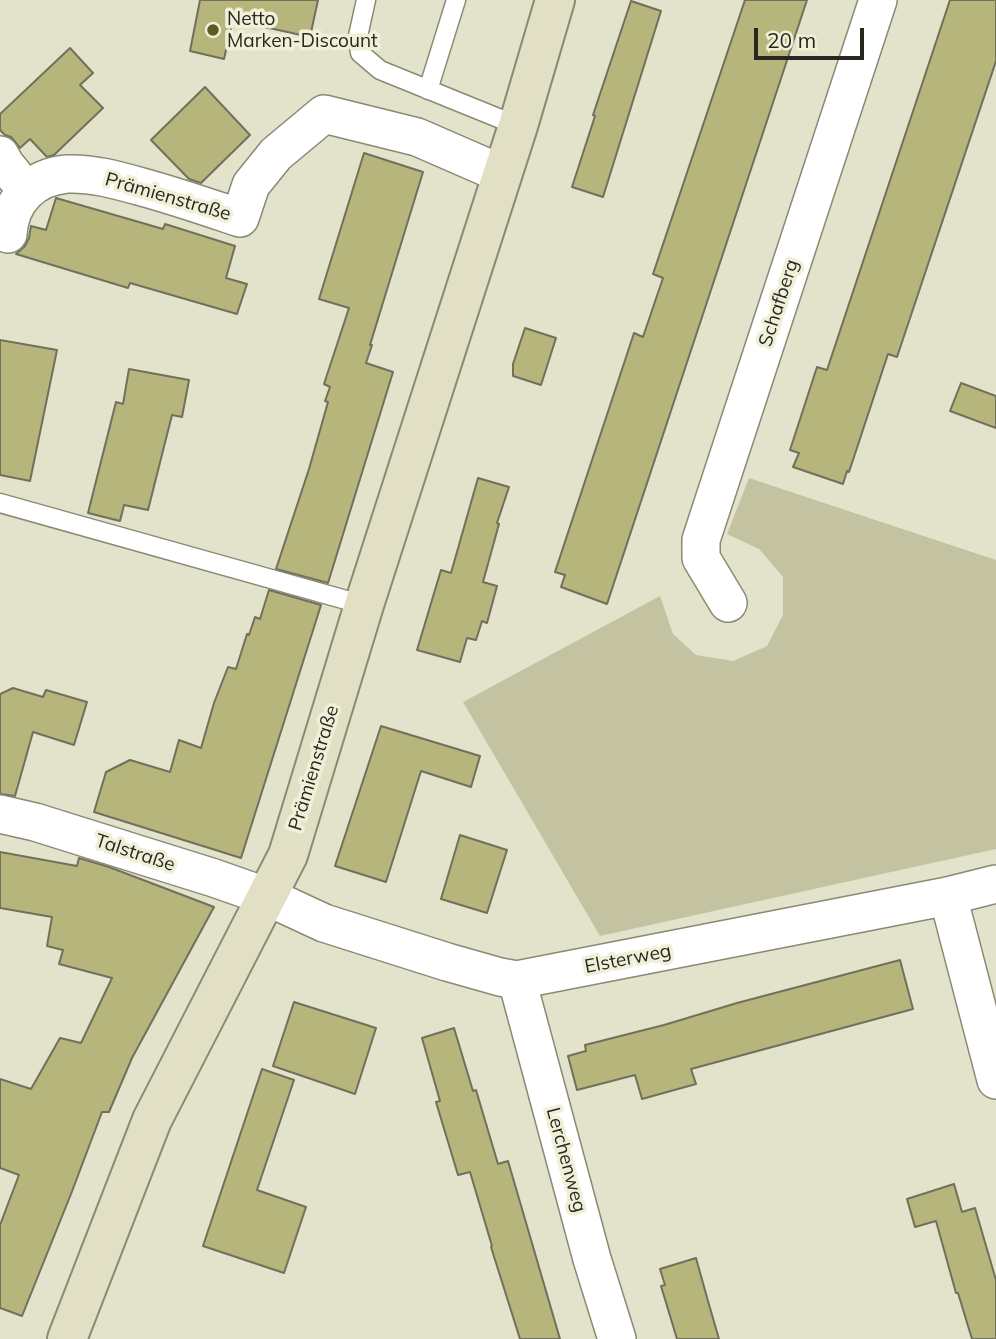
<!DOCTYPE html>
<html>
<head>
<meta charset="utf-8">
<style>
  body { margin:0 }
  #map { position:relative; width:996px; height:1339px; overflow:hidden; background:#e3e3cc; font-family:Mulish,sans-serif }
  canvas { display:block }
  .scale { position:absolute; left:754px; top:28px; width:110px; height:32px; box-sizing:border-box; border:4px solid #27271f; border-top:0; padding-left:9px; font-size:21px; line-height:24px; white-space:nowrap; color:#27271f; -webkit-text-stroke:5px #f0f0d9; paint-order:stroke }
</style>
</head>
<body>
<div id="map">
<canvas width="996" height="1339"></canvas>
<div class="scale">20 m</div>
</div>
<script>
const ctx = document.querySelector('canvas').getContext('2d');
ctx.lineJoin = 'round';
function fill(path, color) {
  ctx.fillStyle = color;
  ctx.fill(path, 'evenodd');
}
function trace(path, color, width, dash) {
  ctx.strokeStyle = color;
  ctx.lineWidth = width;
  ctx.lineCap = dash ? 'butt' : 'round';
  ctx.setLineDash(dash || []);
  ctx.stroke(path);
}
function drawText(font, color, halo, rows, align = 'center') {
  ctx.font = font + ' Mulish,sans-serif';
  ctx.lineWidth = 7;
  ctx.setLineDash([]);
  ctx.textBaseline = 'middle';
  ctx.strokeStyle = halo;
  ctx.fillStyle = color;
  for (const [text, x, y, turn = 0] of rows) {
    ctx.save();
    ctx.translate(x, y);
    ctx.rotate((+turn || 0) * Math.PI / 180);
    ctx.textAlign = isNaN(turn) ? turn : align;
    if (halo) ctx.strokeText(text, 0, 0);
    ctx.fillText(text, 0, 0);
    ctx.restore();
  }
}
fill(new Path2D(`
  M749 478 996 560V849L600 936 463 702 660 596 673 634 696 655 733 661 767 646 783 615V577L759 549 727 534Z`), '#c4c3a1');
const building = new Path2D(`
  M200 0H318L310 37 233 20 224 59 190 51Z
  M745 0H807L607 604 561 587 565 575 555 572 634 333 643 337 663 278 653 274Z
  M950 0H996V61L897 357 888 354 849 472 847 471 843 484 793 467 799 453 790 450 817 367 827 370Z
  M631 1 661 11 603 197 572 187 595 116 593 115Z
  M70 48 93 73 80 85 103 108 54 155 47 157 30 139 20 148 11 137 5 135 0 130V114Z
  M205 87 250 135 201 183 189 179 151 140Z
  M364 153 423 172 370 345H372L366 363 393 372 328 583 276 569 309 469 328 402 325 401 330 387 324 384 349 308 319 299Z
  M56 198 163 229 165 224 235 246 226 278 247 284 237 314 130 283 128 288 16 254 25 246 29 238 31 226 46 230Z
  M525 328 556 338 541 385 513 376V364Z
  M0 340 57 350 30 481 0 475Z
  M129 369 189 380 182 417 172 415 148 510 124 505 120 521 88 513 116 402 123 404Z
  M961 383 996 396V428L950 411Z
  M478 478 509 487 497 523 499 524 483 582 497 586 487 623 482 621 476 640 467 638 460 662 417 650 441 570 451 573Z
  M269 590 321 605 241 858 94 812 106 772 130 760 170 772 179 740 201 748 214 703 228 667 236 669 247 634 249 635 255 617 260 619Z
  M13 688 43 697 46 690 87 702 74 745 33 732 15 796 0 794V694Z
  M381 726 480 756 471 787 421 771 386 882 335 866Z
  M460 835 507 850 487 913 441 899Z
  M0 852 77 866 79 858 109 867 214 907 132 1058 109 1112H102L71 1194 22 1316 0 1308V1225L19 1175 0 1168V1079L31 1089 60 1038 81 1043 112 978 59 964 63 950 47 946 52 917 0 908Z
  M900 960 913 1009 691 1069 696 1084 642 1099 635 1075 577 1090 568 1056 586 1051 585 1045 664 1025 737 1003Z
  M294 1002 376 1028 355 1094 273 1066Z
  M454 1028 473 1091 476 1090 498 1164 508 1161 560 1339H520L491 1247 492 1246 470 1172 458 1175 436 1102 440 1101 422 1038Z
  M262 1069 294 1080 257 1190 306 1207 284 1273 203 1246Z
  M954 1184 962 1212 975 1208 996 1280V1339H972L958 1293H956L936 1221 915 1227 907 1199Z
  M696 1258 708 1301 719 1339H677L661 1286 665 1285 660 1269Z`);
fill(building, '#b6b57b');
trace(building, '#70705d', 2);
const lane = new Path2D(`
  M366 0 358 36 360 53 380 70 518 126
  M428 90 456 0
  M0 503 364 605`);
const street = new Path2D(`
  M0 155 5 164 26 190
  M8 234C10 200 33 177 67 174 92 173 117 180 142 187 175 196 207 207 240 218L251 185 276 154 324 114 417 137 502 174
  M728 603 701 558V540L878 0
  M0 814 35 822 214 878 268 897 324 923 447 962 500 977 517 980 948 896 996 884
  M948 896 996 1080
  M517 980 592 1259 617 1339`);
const secondary = new Path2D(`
  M67 1339 152 1120 288 855 364 605 518 126 555 0`);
trace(lane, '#898975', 21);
trace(street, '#898975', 40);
trace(secondary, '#898975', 42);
trace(lane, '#fff', 18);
trace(street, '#fff', 37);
trace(secondary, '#e1e0c4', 38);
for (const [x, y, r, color] of [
  [213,30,7,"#5c5a26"]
]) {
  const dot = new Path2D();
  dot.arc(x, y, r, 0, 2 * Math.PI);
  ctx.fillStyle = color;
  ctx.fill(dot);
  trace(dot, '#f0f0d9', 2.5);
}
drawText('19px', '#27271f', '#f0f0d9', [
  ["Netto",227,19],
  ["Marken-Discount",227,41]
], 'left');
drawText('19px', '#27271f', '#f0f0d9', [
  ["Prämienstraße",168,197,16],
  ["Schafberg",779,303,-72],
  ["Prämienstraße",314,768,-73],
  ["Talstraße",135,853,18],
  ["Elsterweg",628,959,-11],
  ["Lerchenweg",566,1160,75]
]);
</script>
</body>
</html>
